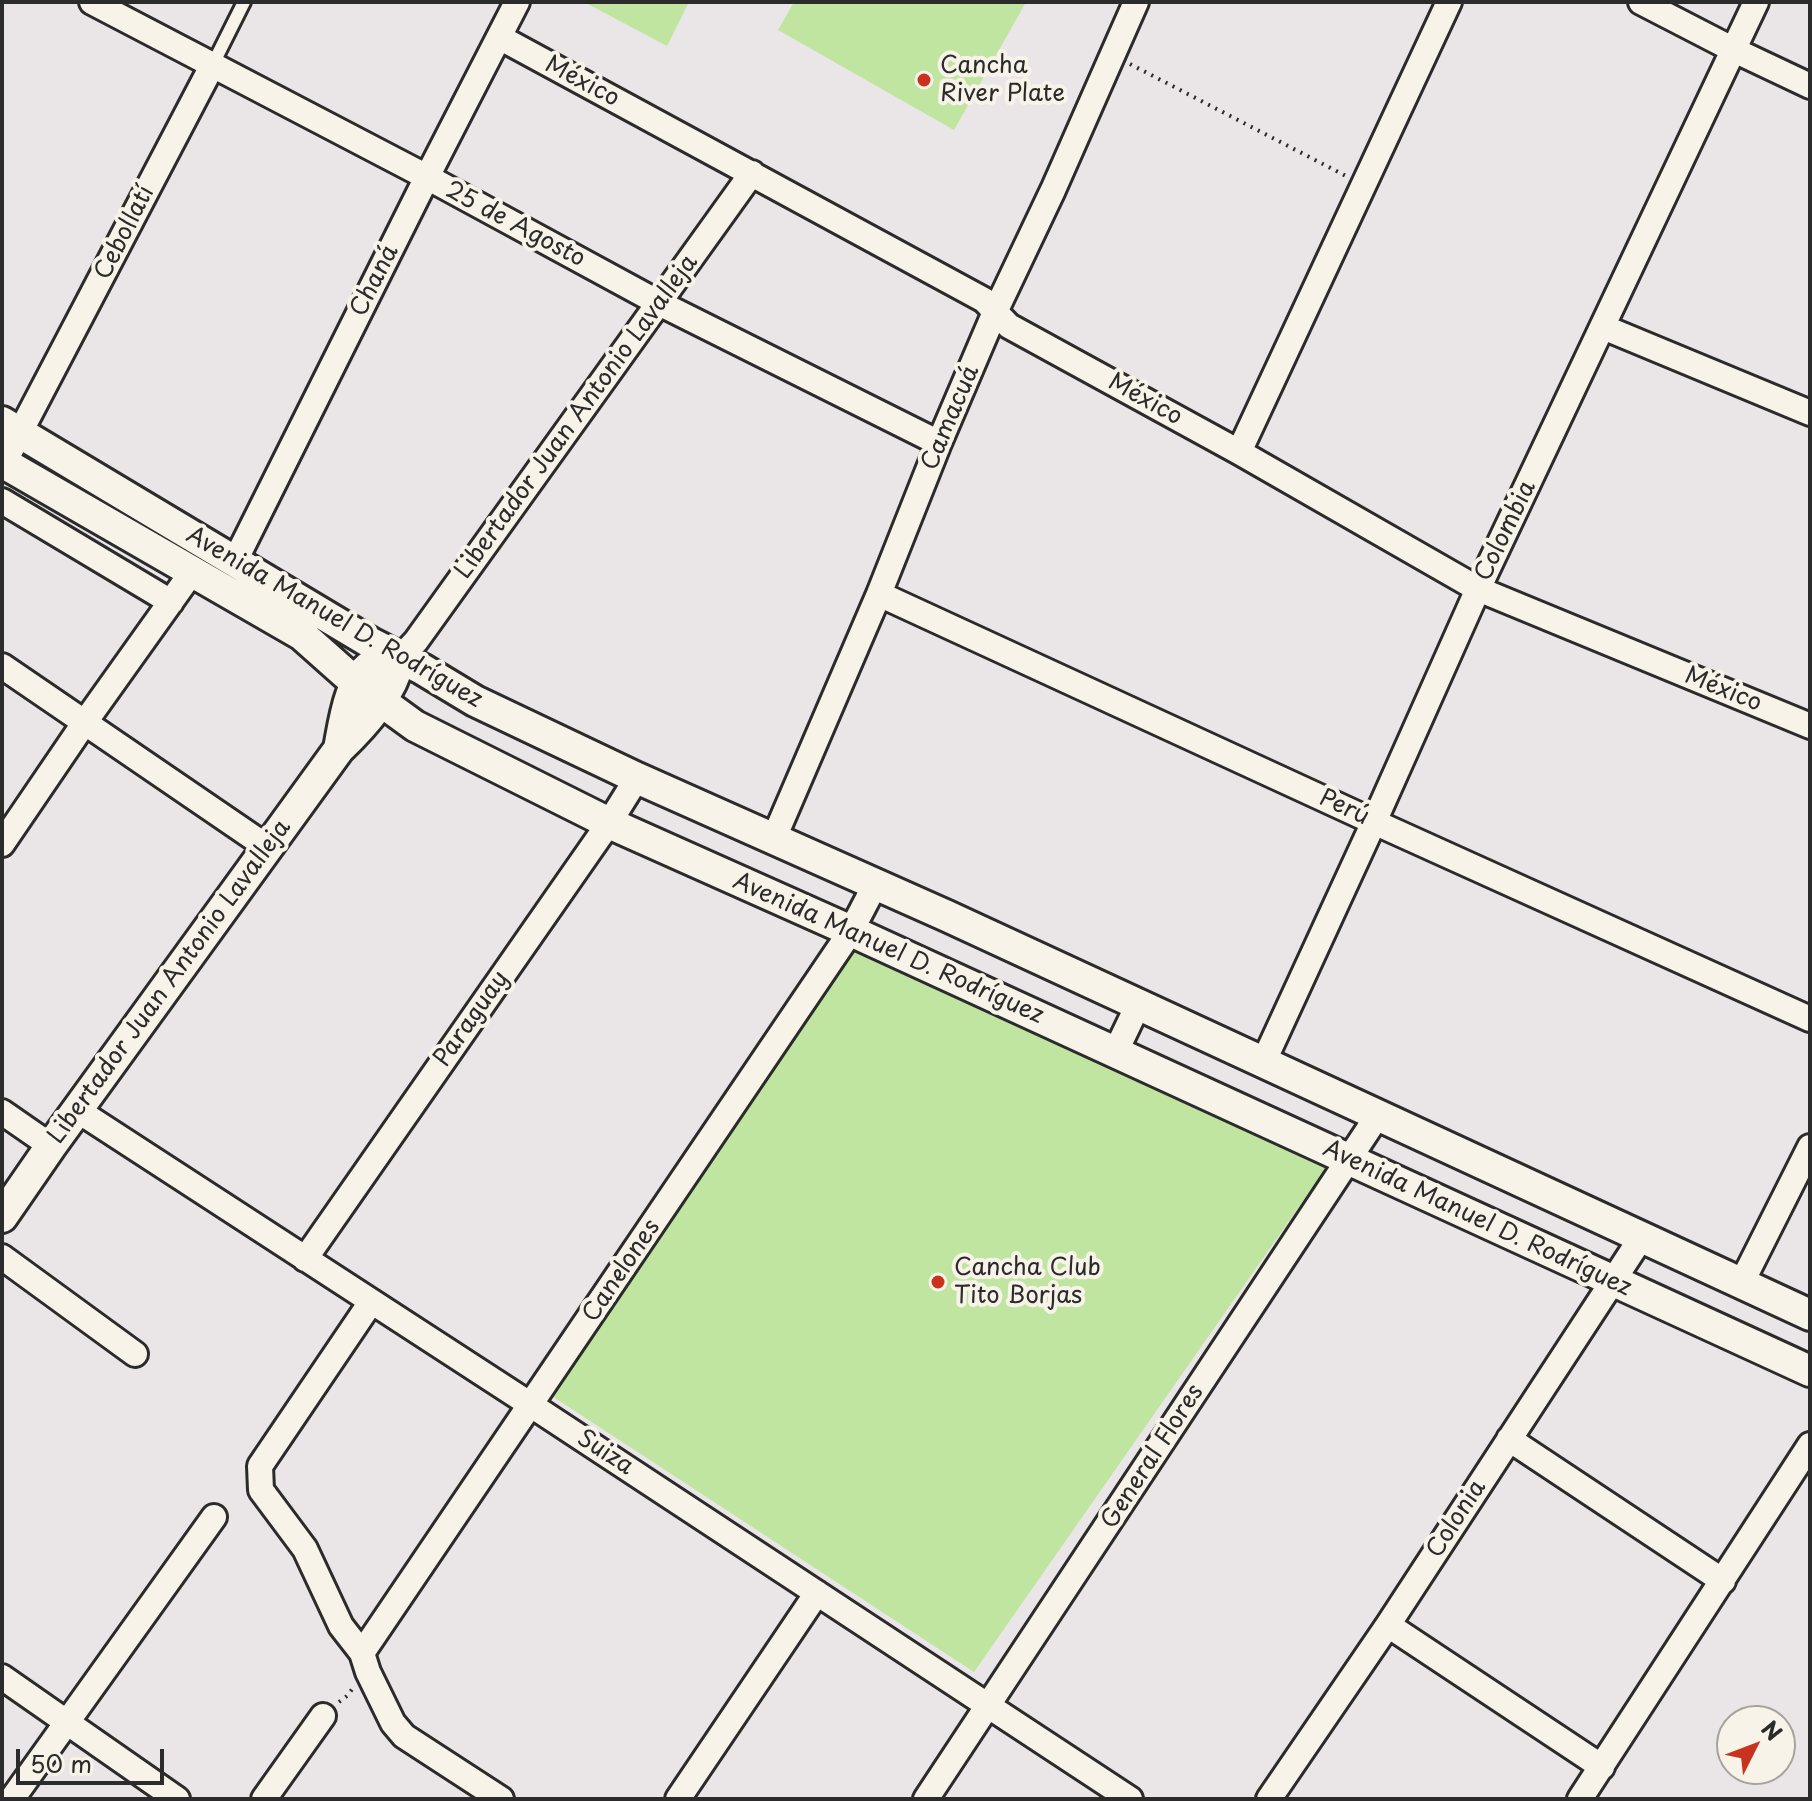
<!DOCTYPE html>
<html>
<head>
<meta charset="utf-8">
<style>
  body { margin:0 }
  #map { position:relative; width:1812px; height:1801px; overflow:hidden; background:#eae5e6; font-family:"Playpen Sans",sans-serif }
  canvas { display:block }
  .frame { position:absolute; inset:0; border:4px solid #2b2b2b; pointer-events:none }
  .north { position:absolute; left:1716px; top:1705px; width:80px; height:80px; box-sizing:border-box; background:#f7f3e8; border:2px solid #a5a39c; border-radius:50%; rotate:48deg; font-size:22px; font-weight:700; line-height:32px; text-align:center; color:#2b2b2b }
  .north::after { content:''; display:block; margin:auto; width:28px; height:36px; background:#c8321e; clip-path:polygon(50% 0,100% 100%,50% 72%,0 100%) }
  .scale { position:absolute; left:16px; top:1749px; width:148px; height:36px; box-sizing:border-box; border:4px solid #2b2b2b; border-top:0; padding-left:10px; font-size:24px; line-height:28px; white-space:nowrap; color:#2b2b2b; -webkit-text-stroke:6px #f7f3e8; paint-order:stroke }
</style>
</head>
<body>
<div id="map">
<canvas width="1812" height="1801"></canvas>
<div class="frame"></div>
<div class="north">N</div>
<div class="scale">50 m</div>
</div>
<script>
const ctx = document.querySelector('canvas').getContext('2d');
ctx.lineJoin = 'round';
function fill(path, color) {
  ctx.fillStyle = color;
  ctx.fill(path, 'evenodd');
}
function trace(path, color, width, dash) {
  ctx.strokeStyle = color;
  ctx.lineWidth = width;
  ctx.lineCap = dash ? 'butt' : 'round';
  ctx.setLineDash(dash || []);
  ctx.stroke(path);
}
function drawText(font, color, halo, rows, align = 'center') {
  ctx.font = font + ' "Playpen Sans",sans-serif';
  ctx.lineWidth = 8;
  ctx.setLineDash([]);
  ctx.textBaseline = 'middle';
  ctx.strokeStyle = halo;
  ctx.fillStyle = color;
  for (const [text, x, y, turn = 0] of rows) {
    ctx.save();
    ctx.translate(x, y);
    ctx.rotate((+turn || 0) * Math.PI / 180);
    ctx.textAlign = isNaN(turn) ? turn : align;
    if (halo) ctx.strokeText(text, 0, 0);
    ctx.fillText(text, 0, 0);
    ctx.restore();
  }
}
fill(new Path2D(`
  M584 2H689L667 46Z
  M794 2H1026L954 130 778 30Z
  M851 951 1326 1168 974 1672 552 1396Z`), '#bfe5a0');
const service = new Path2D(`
  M213 64 244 2`);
const minor = new Path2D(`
  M92 2 427 177 659 303 939 443
  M1641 2 1734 50 1810 86
  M499 37 984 300 1009 326 1239 452 1478 589 1810 726
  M1603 327 1810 413
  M1239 452 1449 2
  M4 463 213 64
  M2 501 171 602
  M235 561 427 177 517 2
  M879 594 1374 822 1810 1019
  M400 658 416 641 752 173
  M2 666 267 847
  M774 838 879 594 939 443 995 312 1053 190 1136 2
  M2 844 85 722 192 572
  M1115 1053 1138 1005
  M1263 1063 1374 822 1478 589 1756 2
  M77 1110 531 1405 1130 1799
  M2 1112 51 1146
  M2 1257 135 1354
  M305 1259 609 823 637 778
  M1742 1282 1810 1147
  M371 1302 260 1466 261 1490 305 1549 341 1626 362 1653 368 1672 393 1723 404 1736 501 1799
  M1509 1439 1723 1581
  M1388 1625 1602 1767
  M362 1653 851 931 875 885
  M2 1677 177 1799
  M12 1799 214 1517
  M264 1799 323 1716
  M678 1799 817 1593
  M926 1799 1378 1115
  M1269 1799 1388 1625 1641 1238
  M1580 1799 1810 1445`);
const tertiary = new Path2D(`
  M2 422 371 643 422 669 475 701 637 778 947 916 1810 1315
  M2 462 302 635 356 683 415 726 609 823 851 931 1810 1371
  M2 1217 51 1146 339 749C365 724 392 694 400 658 391 659 382 659 375 663 349 676 344 723 339 749`);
trace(service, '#2b2b2b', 18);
trace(minor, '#2b2b2b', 30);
trace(tertiary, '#2b2b2b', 36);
trace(new Path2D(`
  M1130 64 1346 176
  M339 1702 347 1696 353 1688`), '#2b2b2b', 4, [2, 6]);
trace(service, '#f7f3e8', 12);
trace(minor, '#f7f3e8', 24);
trace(tertiary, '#f7f3e8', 30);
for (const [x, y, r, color] of [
  [924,80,8,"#c8321e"],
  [938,1282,8,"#c8321e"]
]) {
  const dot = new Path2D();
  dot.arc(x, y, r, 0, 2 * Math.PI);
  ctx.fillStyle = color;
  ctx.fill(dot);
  trace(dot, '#f7f3e8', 3);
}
drawText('24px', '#2b2b2b', '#f7f3e8', [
  ["Cancha",940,66],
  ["River Plate",940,94],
  ["Cancha Club",954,1268],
  ["Tito Borjas",954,1296]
], 'left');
drawText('24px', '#2b2b2b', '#f7f3e8', [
  ["México",582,82,28],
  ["25 de Agosto",515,225,28],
  ["Cebollatí",125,233,-63],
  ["Chaná",375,281,-63],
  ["México",1145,400,29],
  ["Libertador Juan Antonio Lavalleja",577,417,-54],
  ["Camacuá",951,418,-67],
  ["Colombia",1506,531,-64],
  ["Avenida Manuel D. Rodríguez",334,618,30],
  ["México",1723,690,22],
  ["Perú",1344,808,25],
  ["Avenida Manuel D. Rodríguez",888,949,24],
  ["Libertador Juan Antonio Lavalleja",170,982,-54],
  ["Paraguay",472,1019,-55],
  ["Avenida Manuel D. Rodríguez",1477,1219,25],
  ["Canelones",622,1271,-56],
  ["Suiza",605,1453,33],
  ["General Flores",1153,1457,-57],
  ["Colonia",1457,1519,-57]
]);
</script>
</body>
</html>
